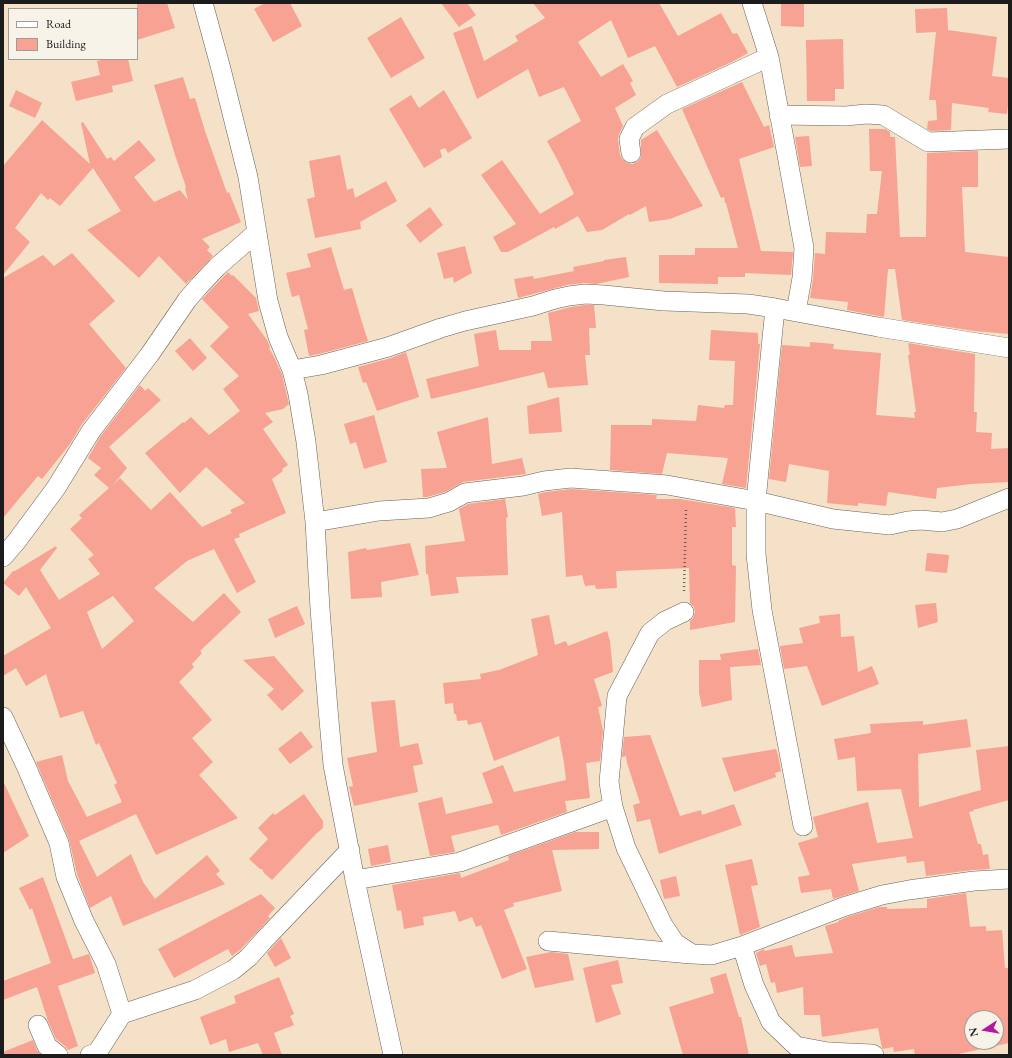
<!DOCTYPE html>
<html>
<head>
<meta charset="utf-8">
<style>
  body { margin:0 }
  #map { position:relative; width:1012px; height:1058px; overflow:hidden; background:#f4e1c7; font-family:"EB Garamond",serif }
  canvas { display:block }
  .frame { position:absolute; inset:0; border:4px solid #1c1c1c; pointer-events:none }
  .legend { position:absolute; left:8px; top:8px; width:130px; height:52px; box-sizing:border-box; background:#f7f3e8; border:1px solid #9f9d96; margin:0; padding:5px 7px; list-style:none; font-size:12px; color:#1c1c1c }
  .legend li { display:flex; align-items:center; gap:8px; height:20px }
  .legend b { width:20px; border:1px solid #9f9d96 }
  .north { position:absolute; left:964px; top:1010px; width:40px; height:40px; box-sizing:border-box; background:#f7f3e8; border:1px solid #9f9d96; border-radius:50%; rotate:258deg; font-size:11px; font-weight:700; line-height:16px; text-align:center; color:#1c1c1c }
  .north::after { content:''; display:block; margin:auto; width:14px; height:18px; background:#b5179e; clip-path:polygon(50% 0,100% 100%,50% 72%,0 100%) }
</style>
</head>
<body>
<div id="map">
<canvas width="1012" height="1058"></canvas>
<div class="frame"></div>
<ul class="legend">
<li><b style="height:5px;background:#fff"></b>Road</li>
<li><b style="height:11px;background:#f7a293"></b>Building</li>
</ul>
<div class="north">N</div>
</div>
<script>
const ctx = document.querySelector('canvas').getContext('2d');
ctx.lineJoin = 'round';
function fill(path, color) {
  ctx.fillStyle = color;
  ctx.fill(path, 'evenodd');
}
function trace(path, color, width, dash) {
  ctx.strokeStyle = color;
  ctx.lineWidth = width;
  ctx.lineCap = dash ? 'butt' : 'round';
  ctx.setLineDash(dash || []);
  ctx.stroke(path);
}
fill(new Path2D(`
  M137 3H167L175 28 137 40Z
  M265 3H290L302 26 273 42 254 9Z
  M441 3H467L476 15 459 27Z
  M533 3H659L678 36 721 13 733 34 737 33 748 53 732 62 677 87 655 46 628 58 611 20 578 42 601 77 623 64 633 81 630 83 636 95 615 108 623 126 619 134 618 140 620 155 622 159 627 163 633 164 638 161 641 157V140L657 130 703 206 670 219 649 222 646 206 630 215 629 214 602 230 587 232 578 216 555 229 554 227 545 232 508 252H501L493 237 516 224 481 175 502 160 540 214 574 194 557 159 547 141 581 121 564 87 539 97 528 69 477 99 453 33 472 26 484 61 518 41 515 36 545 18Z
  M781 3H804V27L781 26Z
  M947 8 948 30 997 37 992 76 1009 78V95L1007 114 988 112 989 108 952 103 951 130 931 131 927 129 928 121 937 120 936 100H929L936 32 916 33 915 9Z
  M401 17 425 58 391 78 367 38Z
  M843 39 844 89H835V101H807L806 40Z
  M106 59H128L133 81 112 86 113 92 76 101 71 82 100 75 97 61Z
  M183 77 190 99 195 98 205 131 227 193 229 192 241 222 202 239 210 247 207 250 213 256 186 284 159 256 139 278 87 230 121 211 93 168 60 206 50 198 48 200 41 193 15 228 30 242 3 275V166L42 120 90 164 81 123 83 122 107 159 111 157 114 161 139 140 156 160 134 177 154 202 180 190 188 200 185 188 186 187 175 155 154 85Z
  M742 82 764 127 769 125 774 147 739 159 761 251 793 252 791 275 745 273V277H718V284L659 283V255H695V248H738L726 203H725L724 197 721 198 682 109Z
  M16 90 42 103 35 118 9 106Z
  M444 90 472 138 448 153 445 148 440 150 442 157 424 168 389 109 411 95 419 108Z
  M869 129H885L890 132V137H895L900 237H926L927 153 978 151V187H962L965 252 1009 257V334L975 331 902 320 895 269H888L884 317 847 310 848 302 810 298 813 279 815 253 825 254 826 232 866 233 867 214H877L882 171H870Z
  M809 136 812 166 800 167 795 137Z
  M340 155 347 190 353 188 355 198 386 181 397 201 360 222 361 229 315 238 307 199 315 197 309 161Z
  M430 207 443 225 420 243 406 225Z
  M465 246 472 273 454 283 453 277 444 279 437 253Z
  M331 247 344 290 352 288 361 319 368 341 319 354 309 356 304 330 308 329 299 295 292 297 286 273 311 267 307 254Z
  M72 253 115 301 89 324 126 368 82 424 70 444 42 479 38 476 3 518V278L43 255 54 266Z
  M626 257 629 277 596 284 584 283 567 285 518 298 514 279 533 276 534 279 574 271 573 267 604 261V260Z
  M228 272 232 276 233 275 256 298 259 311 248 314 267 340 270 347 269 348 274 357 282 374 287 396 289 404 283 409 265 413 273 422 263 429 288 465 282 469 283 471 272 479 286 513 239 534 240 537 234 539 256 582 237 593 214 549 187 561 154 588 193 622 224 593 241 612 200 651 202 653 192 664 194 667 179 682 212 720 192 738 213 762 199 775 238 818 156 855 136 814 79 841 97 877 131 854 143 882 155 899 207 855 220 871 216 874 225 884 123 926 111 896 90 908 77 874 69 839 36 762 62 755 68 781 87 817 122 802 114 785 117 783 99 743 96 745 83 711 60 718 46 674 26 686 16 668 3 676V656L51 628 26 587 19 596 3 583 13 571H15L56 546 57 548 40 570 59 600 100 574 88 559 94 555 70 529 82 518 79 515 109 488 94 475 101 468 88 458 100 437 140 385 145 391 148 388 161 400 109 447 127 468 113 485 120 478 151 510 170 492 202 527 232 513 230 510 245 503 206 467 180 493 145 453 183 422 184 423 191 417 209 435 240 411 223 389 239 376 210 346 229 327 202 299ZM113 596 134 621 102 649 87 612Z
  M585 305H594L596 328H589L590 355H585L588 385 548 388 544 372 431 399 426 379 479 366 474 334 496 330 499 350H531V341H552L548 313 571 307Z
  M711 330 758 333V344H760L746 488 722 484 728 458 667 453 662 474 610 470 611 425H652V419L696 421 698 405 724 408 725 405H733L735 361 709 360Z
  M190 338 207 358 193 371 175 351Z
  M810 342 834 344 833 349 881 353 876 415 915 418 914 412H916L908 355H910L908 343 975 354 974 412H977L976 432 992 433 991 449 1009 448V482L971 484 937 488 936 499 888 492 886 506 858 503V506L827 503 829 471 789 464 786 482 769 479 782 345 810 347Z
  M406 352 419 397 377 411 366 382 363 383 358 367 391 358Z
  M559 397 562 432 529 434 527 406Z
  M374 415 387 462 364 469 356 442 350 444 344 424Z
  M488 417 492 464 522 458 526 474 463 482 445 492 427 497H423L421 469 447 468 437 432Z
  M571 489 657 495 656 499H680L735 508 736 527H732V565L736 566 735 622 690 630V621L693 618 695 612 694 607 690 603 689 568 616 571 617 588 596 589 595 585 585 586 582 575 566 577 562 512 542 516 538 494 546 492Z
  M505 499 508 517 506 518 508 575 456 577 459 593 431 596 428 574H426L425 546 465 541 459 509 468 504Z
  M410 543 419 575 381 582 382 597 351 599 348 552 366 548 367 550Z
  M927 553 949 555 947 573 925 571Z
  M936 603 938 622 918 628 915 605Z
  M297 606 305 624 275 638 268 619Z
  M840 614 841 637 854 636 858 672 872 666 879 684 822 706 807 666 784 669 780 646 803 643 799 628 820 623 819 616Z
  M549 615 555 645 566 641 568 646 607 631 610 641 613 672 594 679 602 706 598 707 603 731 600 761 586 763 590 798 565 801 567 812 501 835 498 825 451 836 455 852 430 856 418 803 442 797 446 814 493 803 482 773 503 765 514 792 566 780 564 763 559 736 494 761 481 722 468 725 467 720 457 721 456 714H454L453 703 445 704 443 683 481 679 480 674 499 670 538 655 531 619Z
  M758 649 761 665 730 667 732 700 702 707 699 693V660H721L720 654Z
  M274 656 304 691 282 711 267 695 274 689 243 660Z
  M395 700 400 747 418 743 423 764 413 766 418 792 354 806 349 787 353 786 347 758 377 752 371 702Z
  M967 719 971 747 918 754 919 807 981 790 976 750 1009 746V800L973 810 974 811 969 812 978 844H981L983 855 988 854 990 869 972 870 926 876 924 861 907 863 906 856 852 864 859 891 833 899 831 889 801 893 798 877 810 875 798 843 818 837 813 817 868 802 877 843 913 838 901 789 857 791 855 757 838 760 834 739 871 733 870 724 923 721V725Z
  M301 731 313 747 290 764 278 749Z
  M650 735 680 816 701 810 702 815 734 804 742 825 659 854 650 819 637 822 633 805 640 803 627 763 626 756 622 757 624 737Z
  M776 749 778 755 781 771 775 773 776 777 734 792 722 758Z
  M3 781 29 836 3 853Z
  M304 794 323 821V828L316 834 272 880 264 873 262 869H260L249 859 268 839 258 828 273 813 275 815Z
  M575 832H599V849L552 850 562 891 513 903 514 906 504 910 527 969 502 979 481 925 476 927 472 917 459 922 455 911 423 917 424 925 404 929 401 910 397 911 392 885 460 873 461 878 509 860 508 856Z
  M388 845 391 862 371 866 368 849Z
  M752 859 758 885 751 886 760 927 740 935 725 865Z
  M676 876 680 896 664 899 660 880Z
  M43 877 73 959 89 954 95 973 58 986 78 1046 68 1050 65 1046 56 1039 48 1021 37 987 3 1000V981L51 963 32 908 30 910 19 888Z
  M966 893 970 927 986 926V931L1002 930 1005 968H1009V1043L954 1055H915L914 1049 894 1052 893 1047 883 1049 882 1048 878 1028 822 1037 820 1015H804L803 987 777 993 775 982 771 983 766 964 760 966 756 953 764 949 765 951 792 945 795 957 833 953 825 926 839 922 838 921 847 917 879 907H887V909L927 908V899ZM972 1018H996V1042H972Z
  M261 894 275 908 268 916 270 918 241 949 232 956 228 949 174 978 158 949Z
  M281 938 291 958 275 967 267 953Z
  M551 952 568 954 574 980 535 988 526 957Z
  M618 960 623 983 611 985 621 1014 596 1023 583 968Z
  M726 973 739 1017H741L749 1055H683L669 1007 714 993 710 978Z
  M279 977 294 1014 290 1016 294 1025 274 1033 282 1055H263L258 1043 229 1052 226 1039 210 1045 200 1017 236 1003 234 996Z
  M33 1040 37 1050 41 1055H3V1052Z`), '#f7a293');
const street = new Path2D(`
  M203 3 221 69 248 177 268 301 278 337 292 370 298 394 306 442 315 522 320 609 328 709 333 765 355 880 393 1055
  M752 3 769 57 804 248 802 278 796 312
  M779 115 846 116 866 114 883 115 928 142 1009 139
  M631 153 629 139 635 127 667 104 769 57
  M775 308 756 501V554L762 610 803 826
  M292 370 321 365 388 347 441 328 465 321 533 306 555 299 569 296 585 294 604 295 664 301 748 304 775 308 878 327 1009 348
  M315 522 379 511 429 508 449 502 465 493 523 486 544 481 571 478 667 485 756 501 833 519 890 525 908 521 921 520 942 522 957 519 1009 498
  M3 557 16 542 56 488 91 431 150 354 187 300 199 286 217 267 256 233
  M684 612 665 621 650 633 617 696 609 782 613 807 626 848 663 925 675 943 692 954 712 955 742 946 843 907 882 895 909 890 974 881 1009 879
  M3 717 26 766 59 843 66 877 84 921 106 964 122 1014
  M355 880 460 862 613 807
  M548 941 691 954
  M742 946 754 985 771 1022 796 1046 828 1052 872 1054 874 1055
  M38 1025 47 1046 58 1055
  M90 1055 97 1053 122 1014 195 990 233 970 249 957 263 941 350 850`);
trace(street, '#686158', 20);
trace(new Path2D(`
  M684 591 686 508`), '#686158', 2.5, [1, 3]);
trace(street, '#fff', 19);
</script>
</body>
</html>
